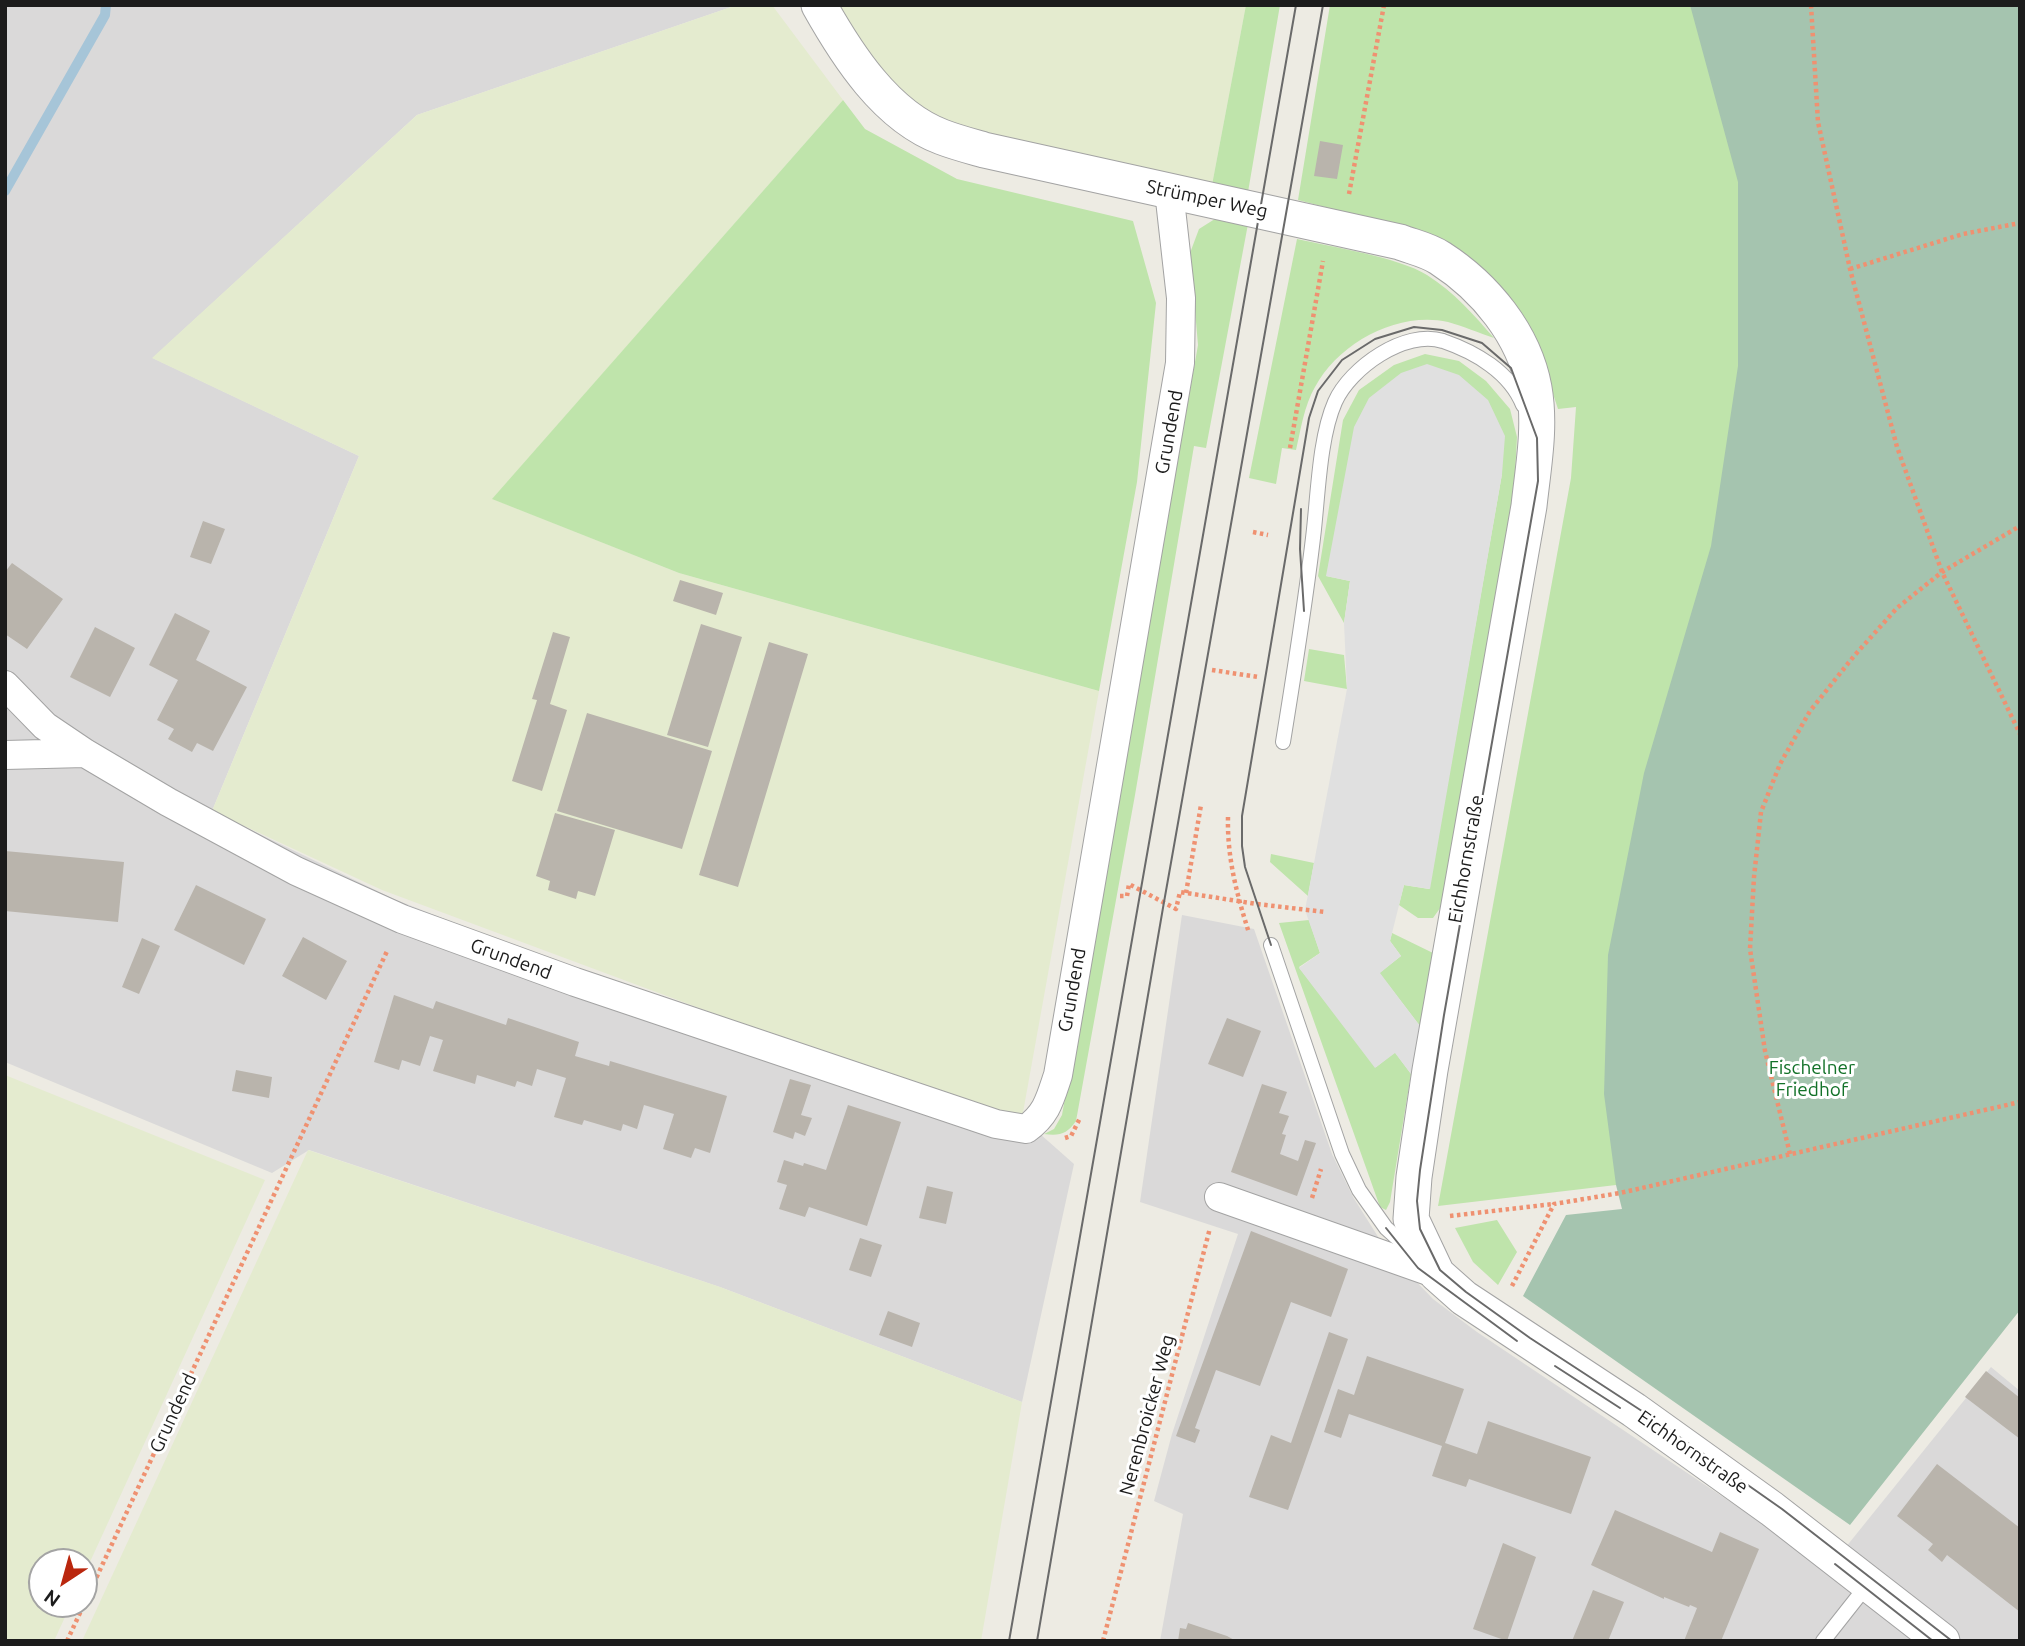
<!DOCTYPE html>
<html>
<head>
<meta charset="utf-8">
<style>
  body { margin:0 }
  #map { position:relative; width:2025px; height:1646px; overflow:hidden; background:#edebe3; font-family:Ubuntu,sans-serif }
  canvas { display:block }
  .frame { position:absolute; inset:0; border:7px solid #1c1c1c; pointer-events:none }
  .north { position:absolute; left:28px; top:1548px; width:70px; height:70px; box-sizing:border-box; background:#fff; border:2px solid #a4a4a4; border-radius:50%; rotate:216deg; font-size:19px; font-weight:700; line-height:28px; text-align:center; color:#1c1c1c }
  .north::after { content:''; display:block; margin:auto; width:24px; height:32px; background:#ba270e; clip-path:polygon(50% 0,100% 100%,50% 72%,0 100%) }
</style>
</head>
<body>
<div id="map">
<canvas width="2025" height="1646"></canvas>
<div class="frame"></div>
<div class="north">N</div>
</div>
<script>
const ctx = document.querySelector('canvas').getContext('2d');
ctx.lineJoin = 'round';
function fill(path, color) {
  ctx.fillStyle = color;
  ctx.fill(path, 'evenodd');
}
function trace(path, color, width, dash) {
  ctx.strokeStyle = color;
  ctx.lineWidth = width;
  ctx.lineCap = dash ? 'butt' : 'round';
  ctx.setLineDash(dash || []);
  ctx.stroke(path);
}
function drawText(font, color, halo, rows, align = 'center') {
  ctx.font = font + ' Ubuntu,sans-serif';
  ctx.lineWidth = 6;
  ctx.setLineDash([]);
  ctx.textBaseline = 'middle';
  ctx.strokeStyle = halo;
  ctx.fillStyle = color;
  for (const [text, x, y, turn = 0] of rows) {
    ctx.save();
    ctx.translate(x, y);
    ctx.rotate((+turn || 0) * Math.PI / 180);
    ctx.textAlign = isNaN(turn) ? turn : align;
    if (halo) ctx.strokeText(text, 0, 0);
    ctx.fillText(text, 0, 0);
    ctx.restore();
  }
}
fill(new Path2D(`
  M5 5H737L417 115 153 358 359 456 212 811 394 899 579 972 1022 1118 1074 1164 1022 1402 720 1287 309 1150 272 1173 5 1062Z
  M1182 915 1254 929 1332 1154 1353 1197 1387 1251 1433 1299 1477 1332 1829 1568 1991 1367 2020 1391V1641H1160L1183 1514 1154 1501 1172 1434 1238 1234 1140 1202Z`), '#dad9d9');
fill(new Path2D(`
  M737 5H772L843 100 493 499 679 573 1099 691 1022 1118 726 1018 382 890 212 811 359 456 152 358 417 115Z
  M833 5H1246L1212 185 960 132 888 86Z
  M5 1075 265 1180 84 1575V1562H42V1604H71L54 1641H5Z
  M308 1150 720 1287 1022 1402 981 1641H82Z`), '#e4ebcf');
fill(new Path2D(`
  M1246 5H1280L1248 192 1212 185Z
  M1330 5H1703L1767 209 1686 1156 1616 1185 1438 1206 1571 478 1576 407 1558 409 1536 342 1390 224 1298 200Z
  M843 100 865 129 957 179 1133 221 1156 303 1137 482 1099 691 679 573 492 499Z
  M1218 217 1248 224 1206 448 1194 446 1135 795 1076 1121C1067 1134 1060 1136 1044 1134L1054 1129 1062 1115 1198 345 1190 253 1199 229Z
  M1297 239C1332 247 1398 257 1427 275 1454 292 1474 315 1494 338 1479 333 1463 326 1448 322 1397 311 1339 343 1315 387 1304 406 1301 429 1296 450L1282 448 1276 484 1249 478Z
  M1425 354 1459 361 1486 381 1510 409 1517 437 1514 494 1443 904 1433 918H1418L1399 905 1404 885 1429 889 1502 474 1326 576 1350 581 1344 623 1318 576 1343 420 1359 390 1394 365Z
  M1309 649 1344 655 1347 689 1304 681Z
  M1271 854 1314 863 1308 896 1270 862Z
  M1309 920 1320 953 1299 967 1376 1067 1395 1052 1411 1074 1390 1202 1386 1210 1380 1207 1279 923Z
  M1392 933 1433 953 1420 1026 1379 973 1401 956 1390 941Z
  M1497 1220 1517 1252 1498 1285 1473 1262 1455 1228Z`), '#bfe4ab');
fill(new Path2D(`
  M1690 5H2020V1310L1850 1525 1523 1296 1566 1215 1622 1209 1616 1185 1604 1094 1608 955 1644 773 1711 546 1738 366V182Z`), '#a5c4af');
fill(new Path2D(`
  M1427 364 1459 375 1488 400 1505 436 1502 474 1430 889 1404 885 1390 941 1401 956 1380 973 1420 1026 1411 1074 1395 1053 1375 1068 1299 968 1320 953 1305 910 1347 689 1344 623 1350 581 1326 576 1354 427 1369 398 1401 373Z`), '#e0e0e0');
trace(new Path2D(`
  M5 191 105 15 106 5`), '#a6c5d8', 10);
fill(new Path2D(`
  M1320 141 1343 145 1337 179 1314 176Z
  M203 521 225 529 211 564 190 557Z
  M12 563 63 599 27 649 5 634V572Z
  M680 580 723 593 716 615 673 601Z
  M175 613 210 631 196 660 247 687 213 751 197 743 192 752 168 739 174 729 157 720 178 680 149 665Z
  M701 624 742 637 708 747 667 735Z
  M95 627 135 648 110 697 70 677Z
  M553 632 570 637 550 704 567 710 542 791 512 781 537 700 532 699Z
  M769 642 808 654 738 887 699 875Z
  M587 713 712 751 682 849 557 811Z
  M555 813 615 830 595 896 578 891 576 899 548 890 550 881 536 876Z
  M5 851 124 862 118 922 5 911Z
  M196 885 266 919 244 965 174 930Z
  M303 937 347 961 326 1000 282 976Z
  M142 938 160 946 139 994 122 987Z
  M394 995 433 1009 436 1001 506 1025 508 1018 579 1042 575 1056 609 1066 610 1061 727 1096 710 1153 695 1148 691 1158 663 1149 674 1114 644 1105 637 1129 623 1124 621 1131 584 1120 582 1125 554 1117 566 1078 537 1069 532 1086 517 1081 515 1087 477 1075 475 1084 433 1071 443 1040 430 1036 420 1066 402 1060 399 1070 374 1062Z
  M1227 1018 1261 1031 1243 1077 1208 1064Z
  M236 1070 272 1077 269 1098 232 1091Z
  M790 1079 811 1085 801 1115 812 1118 805 1136 795 1132 793 1139 773 1132Z
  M1262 1084 1287 1092 1279 1113 1289 1116 1282 1134 1286 1135 1280 1154 1298 1161 1305 1140 1316 1143 1297 1196 1231 1172Z
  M848 1105 901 1122 867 1226 809 1207 805 1217 779 1209 787 1185 777 1182 784 1160 803 1166 804 1163 826 1170Z
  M927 1186 953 1192 946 1224 919 1218Z
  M1251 1231 1348 1269 1331 1317 1291 1302 1260 1386 1216 1370 1195 1428 1200 1430 1195 1443 1176 1436Z
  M860 1238 882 1245 871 1277 849 1270Z
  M888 1311 920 1323 912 1347 879 1335Z
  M1329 1332 1348 1339 1288 1510 1249 1497 1271 1435 1291 1443Z
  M1367 1356 1464 1389 1445 1443 1477 1454 1488 1421 1591 1457 1571 1514 1469 1479 1466 1487 1432 1476 1442 1446 1349 1414 1341 1438 1324 1432 1338 1389 1354 1395Z
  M1986 1371 2020 1398V1439L1965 1397Z
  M1937 1464 2020 1528V1612L1947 1555 1942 1562 1928 1550 1933 1544 1897 1516Z
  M1615 1510 1712 1552 1720 1532 1759 1549 1721 1641H1684L1697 1608 1690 1605 1689 1607 1664 1597V1599L1591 1565Z
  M1503 1543 1536 1557 1507 1641 1473 1629Z
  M1593 1590 1624 1602 1608 1641H1572Z
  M1188 1623 1227 1636 1236 1641H1178L1180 1628 1186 1629Z`), '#b9b4ac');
const service = new Path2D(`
  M1283 742C1294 674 1305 606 1313 538 1318 498 1319 438 1335 402 1350 368 1405 329 1443 341 1475 352 1510 372 1523 405
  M1271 945 1342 1154 1359 1190 1386 1228 1417 1256
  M1823 1641 1868 1584`);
const minor = new Path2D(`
  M5 685 45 726 85 753 168 802 296 871 402 919 575 982 996 1124 1026 1129C1047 1114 1050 1099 1058 1075L1180 363 1181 298 1169 191
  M5 755 85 753
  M1219 1197 1437 1274`);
const tertiary = new Path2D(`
  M819 5C847 55 886 116 942 137 955 142 970 146 984 150L1400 242C1413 247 1428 250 1440 258 1485 287 1524 334 1534 388 1541 427 1533 468 1529 506L1430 1070 1414 1177 1411 1219 1437 1274 1464 1298 1634 1410 1772 1509 1942 1641`);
trace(service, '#a3a3a3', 16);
trace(minor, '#a3a3a3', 30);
trace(tertiary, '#a3a3a3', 37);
trace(new Path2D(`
  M1811 5 1818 122 1850 269 1897 447 1942 572 2020 734
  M1349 194 1384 5
  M1850 269 1963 234 2020 223
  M1290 448 1323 261
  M1253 532 1268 535
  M1212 670 1258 677
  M1228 817C1227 858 1237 895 1249 933
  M1186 893 1201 805
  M1120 896H1127L1129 884 1176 909 1180 892 1257 904 1325 912
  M1065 1138 1071 1136 1080 1118
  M1790 1154 1765 1051 1750 949 1754 877 1761 812 1780 764 1810 711 1854 656 1897 608 1942 572 2020 526
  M1312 1198 1321 1169
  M1450 1216 1553 1204
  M1512 1286 1554 1204 1620 1193 2020 1102
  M67 1641 388 949
  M1103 1641 1210 1228`), '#ef9171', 4.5, [3.5, 3.5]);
trace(service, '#fff', 14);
trace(minor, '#fff', 28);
trace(tertiary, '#fff', 35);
trace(new Path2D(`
  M1301 509 1300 549 1304 611
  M1271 945 1245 867 1242 846V816L1309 418 1318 391 1342 360 1375 339 1414 327 1442 330 1482 343 1511 368 1537 438 1538 481 1444 1015 1420 1170 1417 1201 1420 1229 1440 1270 1466 1292 1530 1338 1648 1415 1782 1509 1952 1641
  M1386 1228 1418 1268 1517 1341
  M1555 1366 1620 1408
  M1835 1564 1933 1641
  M1009 1641 1296 5
  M1037 1641 1164 902 1323 5`), '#6a6a6a', 2);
drawText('19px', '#1c1c1c', '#fff', [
  ["Strümper Weg",1207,199,12],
  ["Grundend",1169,432,-80],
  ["Eichhornstraße",1466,859,-80],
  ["Grundend",511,959,20],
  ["Grundend",1072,990,-80],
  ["Grundend",173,1413,-65],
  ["Nerenbroicker Weg",1147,1415,-75],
  ["Eichhornstraße",1693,1452,35]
]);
drawText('19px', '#137229', '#fff', [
  ["Fischelner",1812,1068],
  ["Friedhof",1812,1090]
]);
</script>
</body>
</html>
